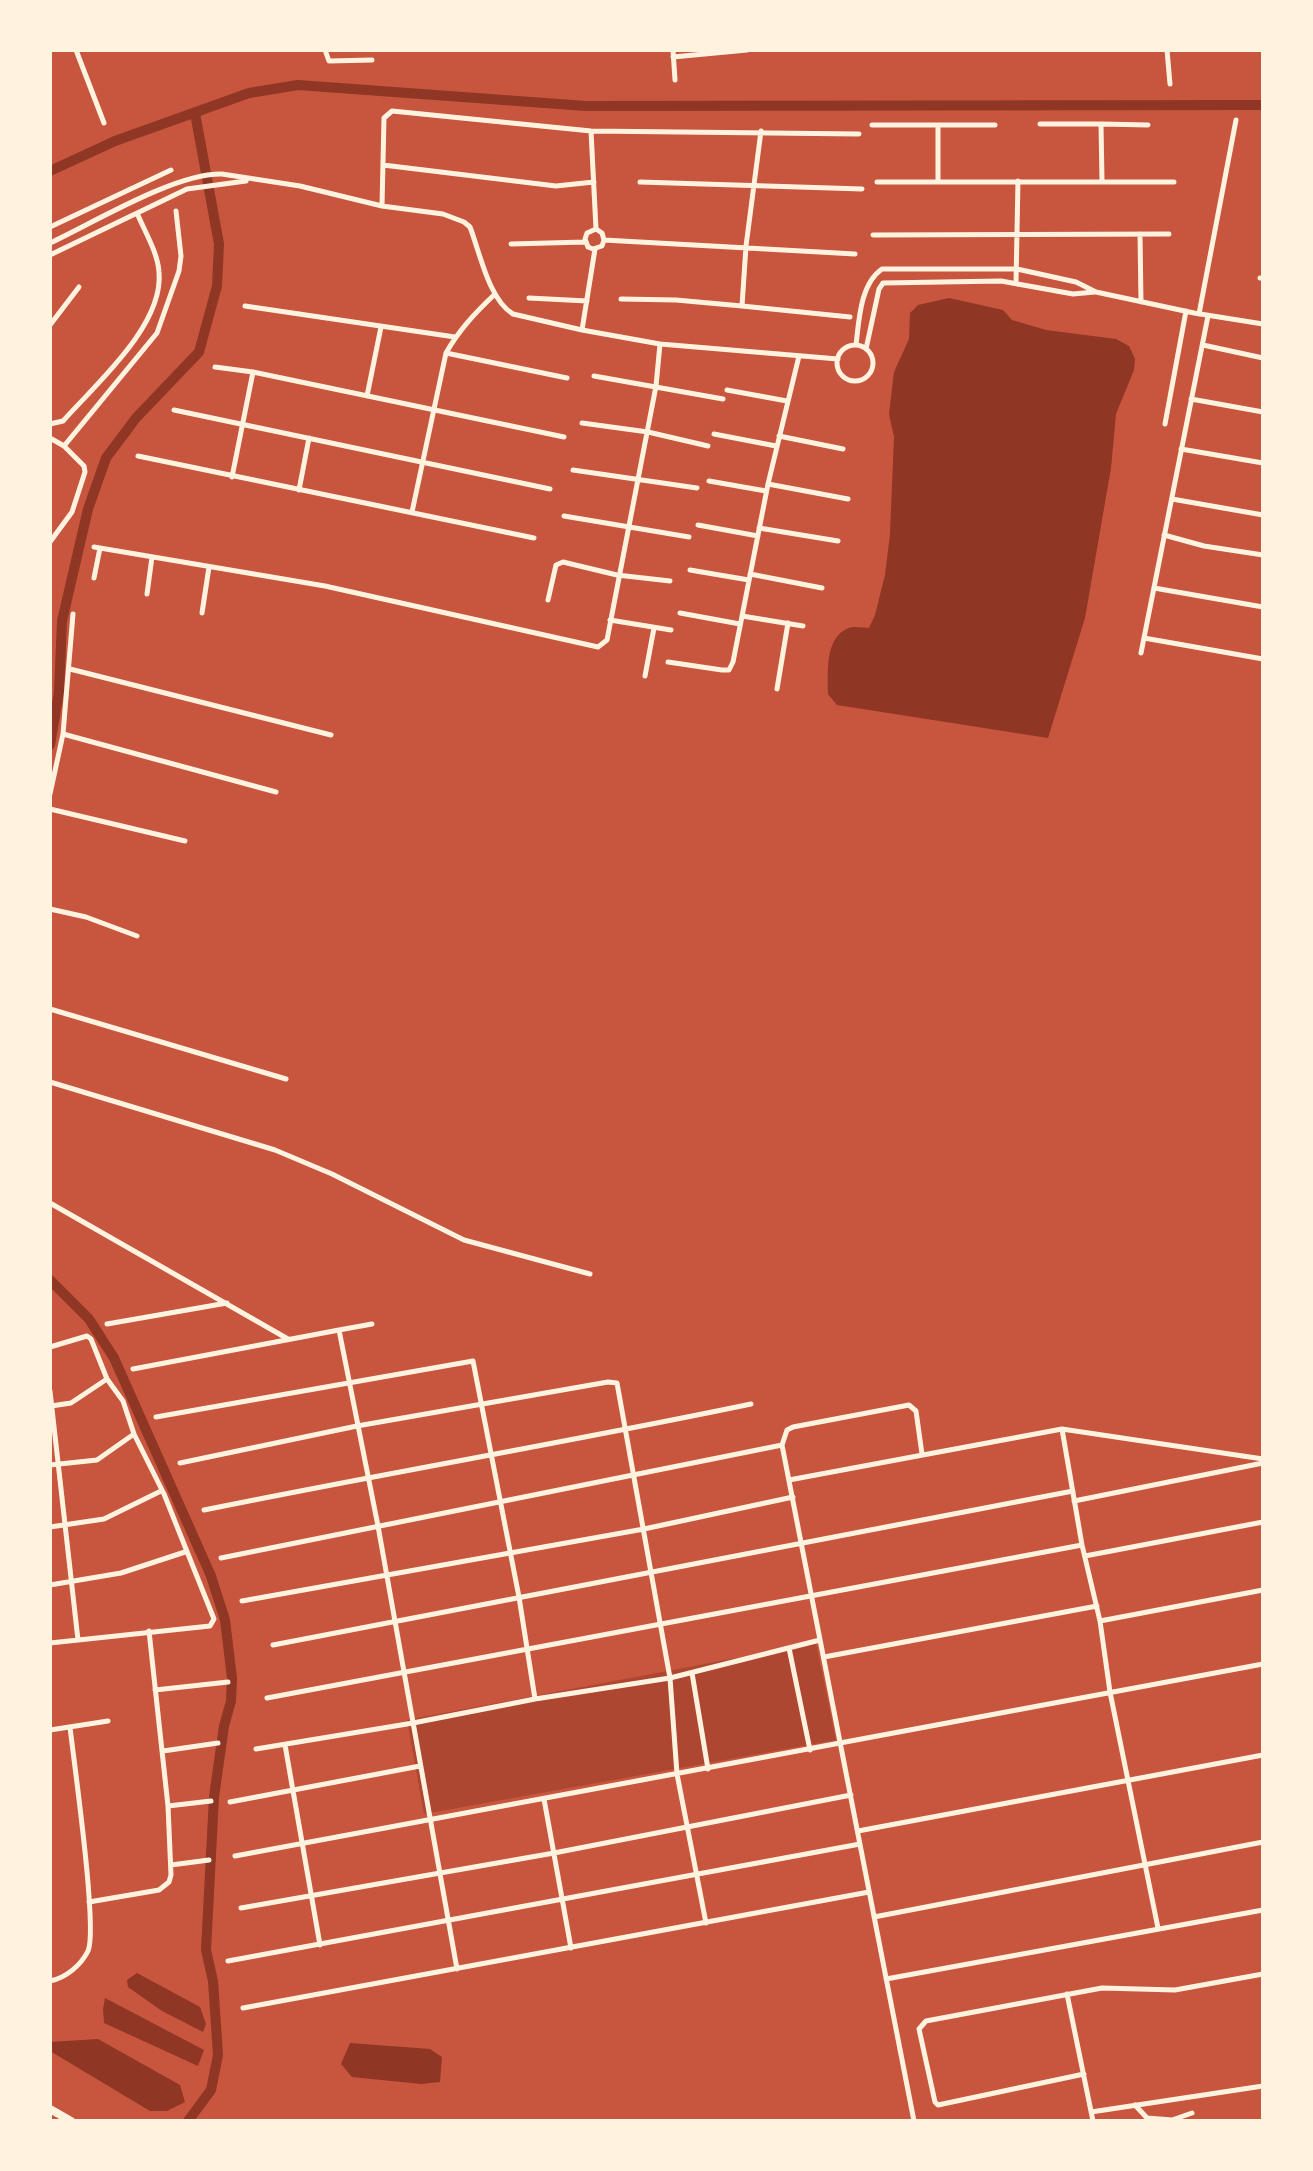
<!DOCTYPE html>
<html>
<head>
<meta charset="utf-8">
<style>
  body { margin:0 }
  #map { position:relative; width:1313px; height:2171px; overflow:hidden; background:#c8553d; font-family:Signika,sans-serif }
  canvas { display:block }
  .frame { position:absolute; inset:0; border:52px solid #fff3e0; pointer-events:none }
</style>
</head>
<body>
<div id="map">
<canvas width="1313" height="2171"></canvas>
<div class="frame"></div>
</div>
<script>
const ctx = document.querySelector('canvas').getContext('2d');
ctx.lineJoin = 'round';
function fill(path, color) {
  ctx.fillStyle = color;
  ctx.fill(path, 'evenodd');
}
function trace(path, color, width, dash) {
  ctx.strokeStyle = color;
  ctx.lineWidth = width;
  ctx.lineCap = dash ? 'butt' : 'round';
  ctx.setLineDash(dash || []);
  ctx.stroke(path);
}
fill(new Path2D(`
  M816 1643 836 1740 424 1814 407 1720Z`), '#ae4732');
fill(new Path2D(`
  M949 298 1003 310 1012 320 1046 330 1116 339 1129 346 1135 359 1134 370 1116 414 1111 468 1085 618 1048 738 837 705 828 694C828 674 824 637 849 628 854 626 864 628 869 628L875 615 885 575 890 534 894 437 889 414 894 372 909 339 910 313 918 305Z
  M137 1973 200 2007 206 2024 203 2032 162 2011 128 1987 127 1980Z
  M105 1998 204 2050 198 2066 104 2023 103 2009Z
  M98 2039 180 2085 185 2102 167 2111H150L50 2051V2042Z
  M350 2043 430 2049 442 2057 440 2082 421 2084 352 2077 341 2064Z`), '#8f3625');
trace(new Path2D(`
  M50 171 115 141 249 93 298 85 586 106 1263 105
  M50 745 59 692 62 621 88 509 106 458 136 418 199 352 217 286 219 244 195 113
  M50 1280 89 1319 114 1358 211 1576 225 1620 232 1678 231 1701 224 1726 214 1797 206 1950 213 1981 218 2055 211 2090 188 2121`), '#8f3625', 10);
trace(new Path2D(`
  M76 50 104 123
  M325 50 329 61 372 60
  M673 50 675 80
  M1167 50 1170 84
  M673 57 747 50
  M1040 124H1101L1102 181
  M1101 124 1148 125
  M872 125H995
  M591 131 596 229 602 233 604 240 602 246 593 249 588 247 585 239 587 233 596 229
  M761 131 746 246 742 306 850 317
  M383 165 556 186 594 182
  M938 181V126
  M640 182 862 189
  M877 182H1174
  M382 206 384 118 392 111 591 131 859 134
  M50 227 171 170
  M1140 234 1141 302
  M873 235 1169 234
  M604 240 855 254
  M50 243C95 222 175 173 222 174L300 186 382 206 443 214 464 222 470 227C480 253 489 300 513 314L582 330 660 344 838 359
  M511 244 585 242
  M50 255 187 189 246 181
  M1260 278H1263
  M1016 283 1018 181
  M529 298 587 301
  M621 299 676 300 742 306
  M245 306 455 337
  M1199 314 1236 120
  M50 325 79 287
  M582 330 595 249
  M856 345C859 321 860 284 882 269H1017L1076 282 1096 292 1194 313 1263 324
  M1203 345 1263 358
  M837 363a18 18 0 1 1 36 0a18 18 0 1 1-36 0Z
  M866 349 879 289 883 283 1001 281 1073 294 1095 292
  M446 353 567 378
  M215 367 253 372 564 437
  M594 376 723 399
  M727 390 787 401
  M367 396 381 327
  M1191 399 1263 412
  M174 410 550 489
  M582 423 648 432 708 446
  M50 424 63 421C96 384 164 325 159 272 158 253 144 230 137 213
  M1165 424 1186 311
  M714 434 776 446
  M779 436 843 449
  M50 438 64 446 84 466 85 472 72 512 50 542
  M64 446 157 333 179 271 181 256 176 211
  M1181 449 1263 463
  M138 456 534 538
  M573 470 697 488
  M232 477 253 372
  M709 481 766 491
  M768 484 848 499
  M299 490 309 438
  M1172 499 1263 515
  M412 512 446 353C459 330 475 313 494 295
  M564 516 689 537
  M698 525 758 536
  M759 528 838 541
  M1164 535 1204 546 1263 555
  M94 547 325 586 598 647 607 640 656 386 660 344
  M690 570 749 580
  M750 574 822 588
  M94 578 100 548
  M1154 588 1263 607
  M147 594 152 557
  M548 600 556 565 563 562 617 575 670 581
  M202 613 209 567
  M680 613 740 624
  M742 616 803 626
  M610 620 671 630
  M1144 638 1263 659
  M1141 653 1208 316
  M668 662 722 670H729L733 662 768 484 799 356
  M70 669 331 735
  M645 676 654 628
  M777 689 788 623
  M63 734 276 792
  M50 794 63 734 73 614
  M50 809 185 841
  M50 909 86 917 137 936
  M50 1009 286 1079
  M50 1082 275 1150 332 1174 464 1240 590 1274
  M50 1203 288 1339
  M107 1324 227 1303
  M339 1330 372 1324
  M50 1347 87 1336 91 1339 107 1379 123 1401 134 1434 164 1494 214 1619 210 1626 50 1643
  M133 1369 339 1330 378 1526 457 1969
  M50 1391 78 1640
  M51 1406 71 1403 107 1379
  M156 1417 473 1361 519 1597 535 1699
  M1062 1429 1082 1545 1100 1621 1110 1692 1158 1928
  M180 1463 357 1426 608 1382 617 1383 670 1678 677 1774 706 1923
  M50 1465 97 1460 134 1434
  M789 1480 1062 1429 1263 1459
  M1074 1501 1263 1463
  M204 1510C386 1473 569 1442 751 1404
  M50 1527 104 1519 161 1491
  M1085 1556 1263 1522
  M221 1558 782 1445
  M50 1585 121 1573 185 1552
  M242 1601 644 1529 793 1497
  M1100 1621 1263 1590
  M273 1645 1073 1491
  M789 1648 810 1750
  M824 1657 1097 1606
  M692 1673 708 1769
  M155 1690 228 1682
  M267 1698 1082 1545
  M50 1730 108 1721
  M285 1745 320 1945
  M256 1749 413 1723 535 1699 670 1678 820 1640
  M163 1751 218 1743
  M544 1799 571 1948
  M230 1802 420 1766
  M168 1806 211 1801
  M858 1831 1263 1755
  M235 1856 1263 1664
  M171 1865 209 1860
  M89 1902 159 1890 169 1882 171 1875 168 1806 149 1631
  M241 1908 554 1853 851 1795
  M874 1917 1263 1842
  M228 1961 860 1844
  M886 1979 1263 1910
  M50 1981C66 1978 81 1965 88 1951 98 1929 74 1763 70 1727
  M1067 1994 1093 2121
  M243 2008 869 1892
  M1084 2074 938 2105 935 2102 919 2029 926 2021 1102 1988 1175 1990 1263 1974
  M1135 2105 1147 2118 1172 2120 1192 2113
  M1091 2112 1263 2086
  M914 2121 782 1445 787 1430 793 1427 909 1405 916 1411 922 1454`), '#fff3e0', 5);
trace(new Path2D(`
  M50 2109 71 2121`), '#fff3e0', 8);
</script>
</body>
</html>
